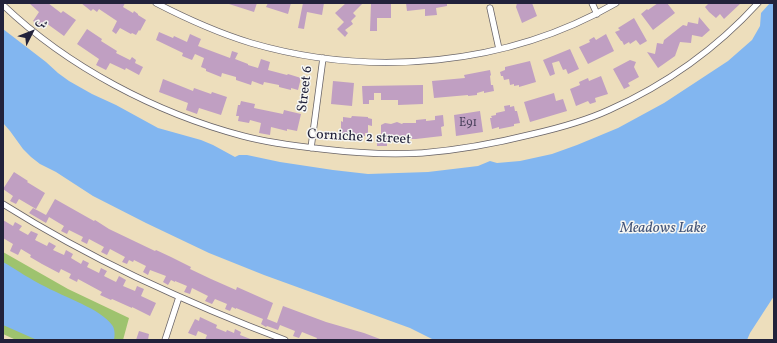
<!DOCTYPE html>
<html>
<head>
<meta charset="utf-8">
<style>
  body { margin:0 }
  #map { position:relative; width:777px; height:343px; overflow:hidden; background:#eddebc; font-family:Vollkorn,Amiri,serif }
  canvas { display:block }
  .frame { position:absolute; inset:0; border:4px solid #22223b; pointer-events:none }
  .north { position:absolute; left:12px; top:12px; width:40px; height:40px; -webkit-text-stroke:3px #f6f6f2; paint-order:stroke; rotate:48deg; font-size:11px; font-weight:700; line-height:16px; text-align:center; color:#22223b }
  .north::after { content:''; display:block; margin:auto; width:14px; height:18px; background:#22223b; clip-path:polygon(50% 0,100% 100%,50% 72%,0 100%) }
</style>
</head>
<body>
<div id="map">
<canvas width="777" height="343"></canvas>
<div class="frame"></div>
<div class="north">ش</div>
</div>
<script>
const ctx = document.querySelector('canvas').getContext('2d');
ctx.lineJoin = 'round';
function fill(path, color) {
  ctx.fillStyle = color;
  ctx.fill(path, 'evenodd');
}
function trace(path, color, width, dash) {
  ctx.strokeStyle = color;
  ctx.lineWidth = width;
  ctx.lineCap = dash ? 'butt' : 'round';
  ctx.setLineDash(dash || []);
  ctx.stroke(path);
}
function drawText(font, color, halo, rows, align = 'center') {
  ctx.font = font + ' Vollkorn,serif';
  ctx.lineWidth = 3;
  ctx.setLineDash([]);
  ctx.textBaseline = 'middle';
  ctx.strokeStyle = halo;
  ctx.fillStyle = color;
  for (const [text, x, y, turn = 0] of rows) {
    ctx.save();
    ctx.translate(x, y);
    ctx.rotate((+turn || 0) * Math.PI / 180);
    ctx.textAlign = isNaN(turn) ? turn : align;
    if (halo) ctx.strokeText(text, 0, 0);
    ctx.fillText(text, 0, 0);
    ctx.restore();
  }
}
fill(new Path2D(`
  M3 252 68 289 129 318 123 340H16L3 334Z`), '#9ec36e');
fill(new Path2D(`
  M770 3H774V296L750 333 747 340H434L410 328 264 275 209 253 146 223 93 196 56 172 40 164 31 157 23 149 10 131 3 123V29L46 62 58 73 69 81 92 94 116 105 158 128 201 140 213 145 235 157 239 155H247L280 162 333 170 368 174 428 172 478 166 490 161 497 163 520 161 552 154 577 145 618 128 664 103 693 84 728 61 752 40 760 26 761 13Z
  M3 262C17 270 31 280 46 287 64 297 101 309 112 325 115 329 115 335 114 340H37L3 325Z`), '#82b6f0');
fill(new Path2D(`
  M29 3H48L61 13 63 11 76 20 64 36 46 23 42 28 33 21 39 12Z
  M81 3H125L123 7 133 13 134 11 138 14V15L146 20 140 31 139 30 136 35 132 33 131 34 120 28 116 34 112 31 117 21 99 9 97 12 93 9 91 11Z
  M229 3H257L254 12 229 4Z
  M268 3H291L288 14 266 7Z
  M303 3H324L322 15 307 12 304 29 298 28Z
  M346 3H363L353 13 356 16 351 21 353 24 345 30 348 33 345 37 337 29 344 22 335 13Z
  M371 3H391V18H377V31H370Z
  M406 3H447V6L436 8 437 15 425 16V9L407 11Z
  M517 3H532L537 16 522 23 516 7Z
  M658 3H667L675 13 653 30 641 14 647 9 648 10Z
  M709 3H741L724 19 720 14 716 18 709 12 705 7Z
  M699 17 710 30 702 37 692 35 691 43 680 42 675 56 658 68 647 52 655 54 657 43 663 44 664 40 683 25 687 26 688 22 698 24Z
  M634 18 647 41 640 45 636 40 630 44 629 42 624 45 622 41H621L615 32 620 30 618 28Z
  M87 29 102 39 101 41 117 51 116 53 130 60 132 57 136 60 135 63 143 67 139 75 126 68 125 70 110 63 106 70 96 65 99 59 77 44Z
  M159 32 173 38 174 36 187 42 190 34 201 39 198 46 230 58 232 51 238 53 235 59 248 64V65L258 68 261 59 270 62 268 70 287 75 288 74 301 78 298 90 291 88V90L279 87V85L264 82 263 85 252 81 251 85 236 80V77L222 73 221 77 206 71V69L201 67 204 58 195 54 192 60 182 56 183 53 156 40Z
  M606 34 614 51 588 64 579 47 590 42 589 40 594 37 596 40Z
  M570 49 579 69 568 74 566 69 563 70 559 61 552 63 555 74 550 76 543 60Z
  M630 60 636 62 634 67 639 77 628 83 630 86 624 89 613 69Z
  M530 61 536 82 519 87V85L514 86V84L510 85 509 79 504 80 503 76H501L500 72 505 70V67Z
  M490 70 491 75 490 76 491 85H493L494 91 484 93V91L477 93V95L468 96V95L434 98 432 81 465 78 464 75Z
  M601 76 608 94 595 98 596 102 590 104 588 101 576 106 570 89 580 85 579 82 588 78 589 81Z
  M163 79 193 91 194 88 211 94 212 92 227 97 221 115 199 108 197 114 186 110 188 103 159 92Z
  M333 81 354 83 352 106 331 104Z
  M423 85V104L398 105V100H381V93H374V100H369V104H363L362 86Z
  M554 93 556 101 563 99 567 111 530 122 524 102Z
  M241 101 255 104 254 108 283 114 284 110 301 114 297 131 287 129V131L271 127 270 135 259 133 261 123 250 120 249 123 238 121 239 116H236L238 105H240Z
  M510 105V107L514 106 515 111H517L520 123 514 124V126L499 129V127L492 129 490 118H492L491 116 496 115V113L505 111 504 106Z
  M480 111 483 132 456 136 454 115Z
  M443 115 444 126 441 127 442 136 416 139H398V141H387V146H377V140H381V125L385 123 391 124 397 122 402 124 403 123H416V120L426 119V121L435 120V116Z
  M352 116 368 117V118L372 119V126L368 125V133H365V136L341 134V121L343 122V117L351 118Z
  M14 172 28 181 27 182 45 193 36 209 19 199 16 204 10 201 13 196 3 189Z
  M55 199 94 221 95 220 109 229 155 251 156 250 171 257 191 267 190 269 211 279 236 290 237 287 273 303 267 319 277 323 283 306 326 322 364 333 380 339V340H316L317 338 302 332 299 338 293 336 295 331 280 325 278 330 267 326 266 327 261 324 263 319 236 308V309L232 307 230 311 225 309 227 304 215 299 212 304 205 301 208 296 192 288 190 294 184 292 187 286 175 281V282L171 280 168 285 163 282 166 276 150 270 148 275 143 272 146 266 134 260 133 262 129 260 127 264 122 262 125 257 110 249 107 255 101 252 104 247 89 239 87 244 81 241 83 237 69 230 67 234 61 231 64 226 49 217 46 223 29 213 33 208 46 215Z
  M3 220 13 226 15 222 22 226 19 230 28 235 31 231 38 234 35 240 47 246 49 242 56 246 53 250 64 255 66 250 73 254 71 258 81 264 83 260 89 263 87 267 99 273 101 268 107 271 104 276 116 282 119 276 126 280 123 286 135 291 137 286 144 289 141 296 156 303 150 316 132 307V308L112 299 111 300 100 295 102 292 78 279 77 282 69 278 71 274 61 269 59 273 42 264 30 257 31 255 21 249 18 255 10 251 13 244 3 238Z
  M200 317 217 325 216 328 226 332 227 330 234 333 235 329 241 332 240 335 253 340H205L207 335 198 331 196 336 188 333 195 319 199 321Z
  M139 331 149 334 148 340H136Z`), '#c09fc2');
const minor = new Path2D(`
  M156 3C187 19 218 33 251 43 371 78 507 66 616 3
  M592 3 597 14
  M3 5C68 67 156 113 243 136 269 143 295 146 322 149 355 153 388 155 422 153 460 150 497 143 533 134 559 128 585 121 609 110 665 85 716 49 758 3
  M490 8 499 49
  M311 148 323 58
  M3 204C46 231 90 255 136 277 185 300 234 321 285 340
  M165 340 179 297`);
trace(minor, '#696468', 7);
trace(minor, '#fff', 5.5);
drawText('12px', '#4a415d', null, [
  ["E91",468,124]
]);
drawText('14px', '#22223b', '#f6f6f2', [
  ["Street 6",306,89,-83],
  ["Corniche 2 street",359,138,3]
]);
drawText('italic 15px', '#44567a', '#f6f6f2', [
  ["Meadows Lake",663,229]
]);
</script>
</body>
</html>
